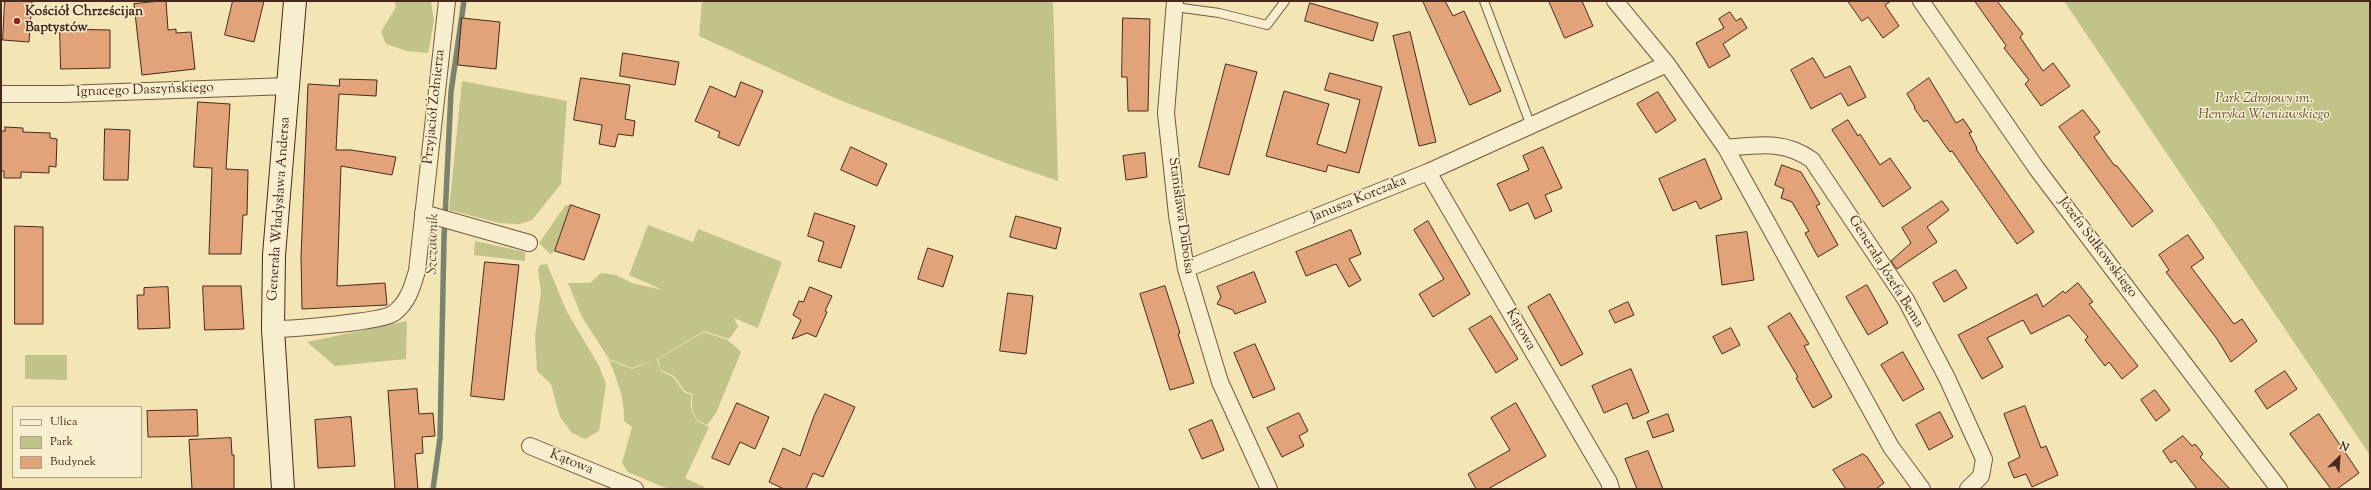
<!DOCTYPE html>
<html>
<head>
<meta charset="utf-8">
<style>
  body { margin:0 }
  #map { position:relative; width:2371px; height:490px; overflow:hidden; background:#f3e5b4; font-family:"Sorts Mill Goudy",serif }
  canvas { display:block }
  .frame { position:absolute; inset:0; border:2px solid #46281c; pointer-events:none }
  .legend { position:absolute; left:12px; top:406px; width:130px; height:72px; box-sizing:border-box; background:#f7eece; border:1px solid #b09f87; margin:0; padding:5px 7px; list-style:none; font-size:12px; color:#46281c }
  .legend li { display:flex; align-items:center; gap:8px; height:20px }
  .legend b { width:20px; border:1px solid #b09f87 }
  .north { position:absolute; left:2319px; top:438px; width:40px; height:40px; -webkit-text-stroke:3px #f7eece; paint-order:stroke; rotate:25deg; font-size:11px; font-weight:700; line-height:16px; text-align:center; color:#46281c }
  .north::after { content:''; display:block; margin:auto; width:14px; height:18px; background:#46281c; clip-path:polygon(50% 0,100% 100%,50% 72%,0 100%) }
</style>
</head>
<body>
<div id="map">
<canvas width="2371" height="490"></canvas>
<div class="frame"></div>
<ul class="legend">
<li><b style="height:5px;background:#f7eece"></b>Ulica</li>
<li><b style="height:11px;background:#c1c389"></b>Park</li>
<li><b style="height:11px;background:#e2a37b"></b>Budynek</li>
</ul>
<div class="north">N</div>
</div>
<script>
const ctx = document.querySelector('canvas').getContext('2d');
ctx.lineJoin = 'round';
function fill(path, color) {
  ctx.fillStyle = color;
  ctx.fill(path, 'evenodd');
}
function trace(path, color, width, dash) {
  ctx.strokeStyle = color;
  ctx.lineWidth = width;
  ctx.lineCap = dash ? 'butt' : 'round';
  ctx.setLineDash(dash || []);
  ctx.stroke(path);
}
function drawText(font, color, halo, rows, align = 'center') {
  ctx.font = font + ' "Sorts Mill Goudy",serif';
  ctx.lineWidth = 3;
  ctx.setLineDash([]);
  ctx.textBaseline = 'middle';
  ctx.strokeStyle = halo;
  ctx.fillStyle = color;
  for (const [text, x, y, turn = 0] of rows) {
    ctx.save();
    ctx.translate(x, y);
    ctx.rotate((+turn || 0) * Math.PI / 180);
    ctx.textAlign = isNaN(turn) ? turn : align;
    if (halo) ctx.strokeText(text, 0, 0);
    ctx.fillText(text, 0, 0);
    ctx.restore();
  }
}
fill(new Path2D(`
  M395 1H431L434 21 428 53 407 51 386 44 381 32 396 7Z
  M702 1H1053L1058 181 1003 162 837 99 699 36Z
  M2064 1H2370V455Z
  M462 81 567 101 561 184 532 220 519 224 499 223 449 210Z
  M571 204 554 252 550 254 539 243 565 206Z
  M648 225 693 242 698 229 782 262 758 328 734 318 738 327 729 339 704 331 657 359 632 368 609 359 582 317 568 283H590L601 273 616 275 632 283 663 290 629 275Z
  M475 241 525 252V261L474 255Z
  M547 264 566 310 599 366 606 384 599 431 585 439 572 433 560 417 551 384 537 371 535 336 541 292 538 270 540 265Z
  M407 321 406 359 335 366 307 342Z
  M704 332 728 340 741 352 716 413 707 425 697 420 692 409V394L685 391 674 376 661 370 658 359Z
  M25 355H67V380L25 379Z
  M657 359 661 371 673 377 684 392 691 395V409L697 421 709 427 685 478 704 487V489H668L628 472 622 463 632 427 624 421C625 399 617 380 609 360L632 369Z`), '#c1c389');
trace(new Path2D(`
  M433 489 440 438 444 238 451 92 464 1`), '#7a836f', 5.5);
const building = new Path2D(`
  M5 1H32L29 42 3 40Z
  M166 1 168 30 176 29V33L191 32 195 69 142 75 134 4Z
  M233 1H264L254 42 225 35Z
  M1423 1H1445L1453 16 1464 11 1501 91 1470 105Z
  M1549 1H1582L1593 26 1565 38Z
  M1848 1H1891L1885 5 1899 26 1883 38 1868 17 1862 21Z
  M1975 1H1997L2023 34 2020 37 2043 71 2053 63 2070 86 2041 106 2025 84 2029 80 2004 48 2006 46Z
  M1310 3 1378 23 1373 41 1305 21Z
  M1730 12 1736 21 1741 18 1747 28 1723 44 1730 56 1709 68 1696 43 1724 28 1719 19Z
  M462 18 500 22 496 69 458 65Z
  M1123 18 1150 19 1148 111H1128L1127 77H1122Z
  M60 29 110 30V68L61 69Z
  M1410 32 1436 142 1419 146 1393 36Z
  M623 53 679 62 675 85 620 76Z
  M1813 58 1825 78 1850 66 1866 97 1848 106 1841 93 1811 109 1791 70Z
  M1226 64 1257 72 1229 175 1199 167Z
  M1330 73 1382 87 1359 173 1328 165 1326 172 1266 156 1284 91 1329 104 1317 144 1346 153 1360 100 1325 90Z
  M581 78 630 85 625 119 635 121 633 136 618 134 615 147 599 144 602 125 574 120Z
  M1929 78 1956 123 1963 119 1972 132 1969 133 1977 148 1976 149 2034 232 2017 244 1952 151 1950 152 1927 120 1924 122 1914 108 1915 107 1907 94Z
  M340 79 377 80 376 96 339 94 336 150H351L396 157 392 175 341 166 337 286 385 283 387 305 302 309 301 257 308 84 339 86Z
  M741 82 763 91 739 146 718 137 720 132 695 121 710 86 735 97Z
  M1658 92 1676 120 1656 133 1637 104Z
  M198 102 230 104 226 169 248 170 247 215H243L241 254H209L212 168 194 167Z
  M2083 110 2100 132 2094 137 2114 165 2117 166 2153 211 2132 227 2059 127Z
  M1848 120 1858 136 1860 134 1880 165 1890 158 1911 188 1883 207 1832 130Z
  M5 127 23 128V132L50 133V138L57 139 56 167 49 166V173L21 172V178H4V171H1V131H5Z
  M105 129 130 130 128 180H104Z
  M851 147 887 164 877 186 841 170Z
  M1543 147 1562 188 1545 195 1552 211 1535 219 1528 203 1510 211 1497 184 1529 170 1523 156Z
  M1145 153 1147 177 1126 180 1123 156Z
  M1705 159 1722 199 1700 209 1696 201 1673 211 1659 179Z
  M1782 165 1801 172 1820 204 1816 206 1838 245 1818 257 1805 233 1809 231 1792 202 1781 198 1784 189 1775 185Z
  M1942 201 1949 210 1927 227 1937 242 1897 269 1891 261 1911 243 1902 228Z
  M571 205 600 215 584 260 555 251Z
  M815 213 855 226 841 268 818 261 824 242 808 236Z
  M1016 216 1061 228 1056 249 1010 237Z
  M1428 221 1470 294 1433 317 1419 294 1444 279 1414 230Z
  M15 226 43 227V324H15Z
  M1351 230 1361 254 1349 259 1361 280 1349 287 1336 264 1306 276 1296 252Z
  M1747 232 1754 280 1722 285 1716 236Z
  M2188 235 2204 258 2191 267 2234 324 2242 319 2257 341 2231 362 2217 339 2166 272 2169 270 2159 255Z
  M928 248 953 256 943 287 918 279Z
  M485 262 519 265 504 400 471 396Z
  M1956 270 1967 288 1944 302 1933 283Z
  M1254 272 1266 302 1235 314 1233 310 1217 304 1221 297 1217 287Z
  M2078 283 2093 302 2089 304 2138 366 2122 379 2109 362 2105 366 2085 340 2088 337 2069 315 2031 334 2023 320 1987 338 2003 367 1982 379 1958 335 2037 294 2043 307 2063 291 2065 293Z
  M1867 285 1888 323 1868 335 1846 297Z
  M203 286H241L244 329 205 330Z
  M1165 286 1180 333 1178 334 1194 383 1170 390 1140 294Z
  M168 287 170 328 138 329 137 295H144V288Z
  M810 287 832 296 825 311 827 312 816 337 807 333 792 339 801 320 793 315 799 301 803 302Z
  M1008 293 1033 296 1026 354 1000 351Z
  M1550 294 1583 354 1561 366 1528 307Z
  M1628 302 1634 315 1615 323 1609 311Z
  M1790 313 1809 344 1804 346 1832 397 1813 408 1796 378 1798 377 1768 327Z
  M1491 316 1518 359 1496 373 1469 329Z
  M1731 328 1740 345 1722 354 1713 337Z
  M1255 344 1275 389 1253 398 1234 353Z
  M1903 352 1924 389 1903 401 1881 365Z
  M1631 369 1649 412 1633 419 1627 403 1604 413 1592 386Z
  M2285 371 2297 389 2267 409 2255 391Z
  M417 389 419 414 433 413 435 436 422 437 423 453 415 454 418 489H395L388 391Z
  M2155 390 2170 410 2156 421 2141 400Z
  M825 394 855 407 823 477 813 473 806 489H784L769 482 783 448 800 456 814 416Z
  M737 403 769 417 755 449 740 442 729 465 712 458Z
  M1516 403 1546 456 1488 489H1476L1468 474 1510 450 1491 418Z
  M2025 406 2041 448 2046 446 2058 475 2032 487 2026 474 2014 478 2008 463 2020 457 2004 414Z
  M197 410 198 436 148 437 147 411Z
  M1940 412 1953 437 1929 450 1916 425Z
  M1299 413 1308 431 1299 436 1304 446 1282 457 1267 428Z
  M1668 414 1674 431 1653 438 1647 422Z
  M2319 414 2359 473 2337 489H2331L2290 434Z
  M351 417 355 466 318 468 315 420Z
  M1212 420 1224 450 1202 459 1189 430Z
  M2183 436 2192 446 2195 444 2203 454 2200 457 2230 489H2197L2175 460 2171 463 2163 451Z
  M231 438 232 455H234V489H192L189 440Z
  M1648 451 1663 489H1637L1625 459Z
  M1863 454 1867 457 1884 483 1876 489H1846L1833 470Z`);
fill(building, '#e2a37b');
trace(building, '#46281c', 1);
const lane = new Path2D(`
  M1484 1 1531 126
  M1175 7 1219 13 1267 25 1285 1`);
const street = new Path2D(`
  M1175 1 1166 113 1177 215 1186 269 1220 382 1269 489
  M1615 1 1667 64 1726 148 1891 447 1922 489
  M1921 1 2037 169 2279 489
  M1 94H63L289 86
  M1726 148C1759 145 1784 140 1812 160L1906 300 1947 378 1984 459 1981 476 1968 489
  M1428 172 1609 482 1611 489
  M423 213 529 243
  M1186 269 1428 172 1667 64
  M273 329C291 329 383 322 394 313 408 302 412 288 417 271L447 1
  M530 446 635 489`);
const secondary = new Path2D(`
  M283 489 273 329 274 255 295 1`);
trace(lane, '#715742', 10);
trace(street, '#715742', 18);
trace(secondary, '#46281c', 24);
trace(lane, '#f7eece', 8);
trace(street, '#f7eece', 16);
trace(secondary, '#f7eece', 22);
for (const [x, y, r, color] of [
  [17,21,4,"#8f2418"]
]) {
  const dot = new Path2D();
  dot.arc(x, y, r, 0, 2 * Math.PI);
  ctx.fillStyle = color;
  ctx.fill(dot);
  trace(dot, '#f7eece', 1.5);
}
drawText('bold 14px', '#46281c', '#f7eece', [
  ["Kościół Chrześcijan",25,13],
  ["Baptystów",25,29]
], 'left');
drawText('14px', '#46281c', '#f7eece', [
  ["Ignacego Daszyńskiego",145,91,-2],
  ["Przyjaciół Żołnierza",435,107,-84],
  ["Janusza Korczaka",1359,200,-22],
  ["Generała Władysława Andersa",280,209,-86],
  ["Stanisława Duboisa",1180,216,82],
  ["Józefa Sułkowskiego",2097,248,53],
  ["Generała Józefa Bema",1885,272,58],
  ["Kątowa",1520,330,60],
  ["Kątowa",571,463,22]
]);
drawText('italic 14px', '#654f37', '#f7eece', [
  ["Park Zdrojowy im.",2264,100],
  ["Henryka Wieniawskiego",2264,116]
]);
drawText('italic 15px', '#5c4e3f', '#f7eece', [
  ["Szczawnik",434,244,-88]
]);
</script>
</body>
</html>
